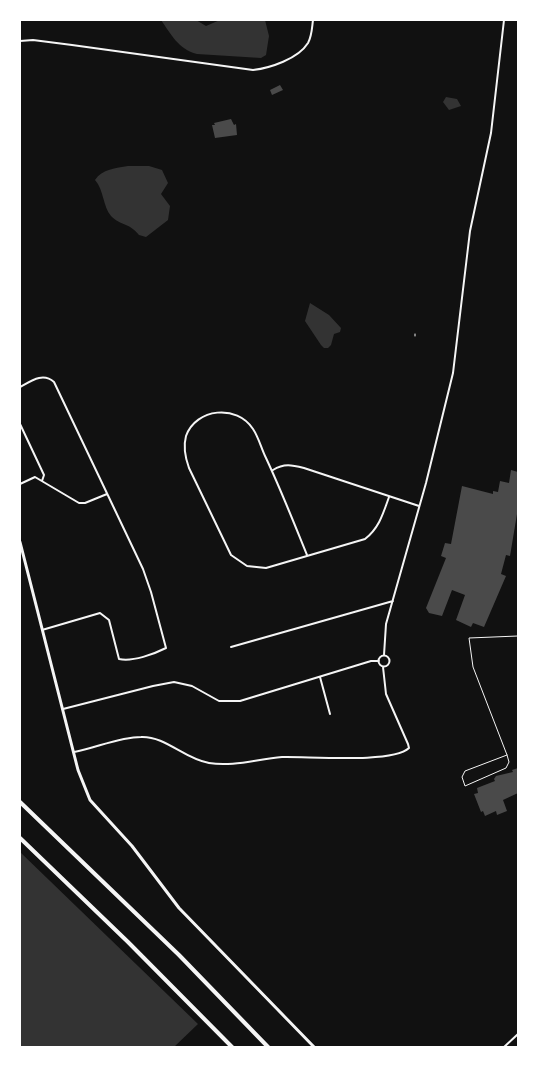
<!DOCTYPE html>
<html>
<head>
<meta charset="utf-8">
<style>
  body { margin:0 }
  #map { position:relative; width:538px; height:1067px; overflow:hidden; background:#111; font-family:"Noto Sans",sans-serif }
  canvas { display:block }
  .frame { position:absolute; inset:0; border:21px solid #fff; pointer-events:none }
</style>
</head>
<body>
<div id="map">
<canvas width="538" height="1067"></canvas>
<div class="frame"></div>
</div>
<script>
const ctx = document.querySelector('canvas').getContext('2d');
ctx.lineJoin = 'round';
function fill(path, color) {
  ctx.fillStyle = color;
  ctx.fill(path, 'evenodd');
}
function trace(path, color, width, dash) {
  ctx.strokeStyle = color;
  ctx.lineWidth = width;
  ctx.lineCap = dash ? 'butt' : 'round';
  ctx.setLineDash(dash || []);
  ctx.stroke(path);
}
fill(new Path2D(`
  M161 20H196L206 26 220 20H265L269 36 266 55 261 58 197 54C178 49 171 34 161 20Z
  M446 97 457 99 461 106 449 110 443 102Z
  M128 166H149L162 170 168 183 161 194 170 206 168 220 146 237 139 235C130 223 121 226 111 216 103 207 104 190 95 180 102 169 116 168 128 166Z
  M310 303 329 315 341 328 340 332 334 334 331 345 328 348H324L321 345 305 321Z
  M20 852 198 1024 174 1047H20Z`), '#333');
fill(new Path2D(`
  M280 85 283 90 272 95 270 90Z
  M231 119 234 125 236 124 237 135 215 138 212 125H215L214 123Z
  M511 470 518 472V508L510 556 506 555 501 574 506 576 484 627 473 623 471 627 456 620 465 595 452 590 442 616 429 613 426 608 446 558 441 556 445 543 451 544 462 486 493 494V491L498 492 500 481 509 483Z
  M518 768V793L503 800 507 811 497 815 496 811 485 816 483 811 481 812 474 794 478 793 477 788 495 781 494 779 496 776 513 772 512 770Z`), '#4a4a4a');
trace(new Path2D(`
  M415 336V334`), '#f5f5f5', 1);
trace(new Path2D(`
  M507 755 465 771 462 777 465 786 506 768 509 762 507 755 473 667 469 638 518 636`), '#f5f5f5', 1);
trace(new Path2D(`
  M20 41 33 40 72 45 253 70C270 68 298 59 308 43 312 36 312 27 313 20
  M20 387C31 381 43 372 54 382L143 569 151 592 166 648C154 654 133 662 119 659L109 620 100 613 42 630
  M20 424 44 475 42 481
  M273 470C284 463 292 465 304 468L419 506
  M20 484 35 477 79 503H85L107 494
  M307 555C294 523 281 490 266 458 261 448 259 438 253 429 237 404 196 408 186 436 183 447 185 457 189 468L231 555 247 566 266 568 365 539C379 528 383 514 389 497
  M231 647 393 601
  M384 655 386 624 426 483 453 373 470 231 491 133 504 20
  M378.5 661a5.5 5.5 0 1 1 11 0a5.5 5.5 0 1 1-11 0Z
  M320 677 330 714
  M63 709 153 686 174 682 192 686 219 701H240L371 661H379
  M74 752C96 748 119 737 141 737 166 736 184 759 209 763 233 767 257 759 282 757 306 756 392 764 409 748L408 744 386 694 383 667
  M503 1048 518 1034`), '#f5f5f5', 2);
trace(new Path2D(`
  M20 542 78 770 90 800 132 846 179 908 315 1048`), '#f5f5f5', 3);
trace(new Path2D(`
  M20 802 179 955 269 1048
  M20 838 128 942 233 1048`), '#f5f5f5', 4);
</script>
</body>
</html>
